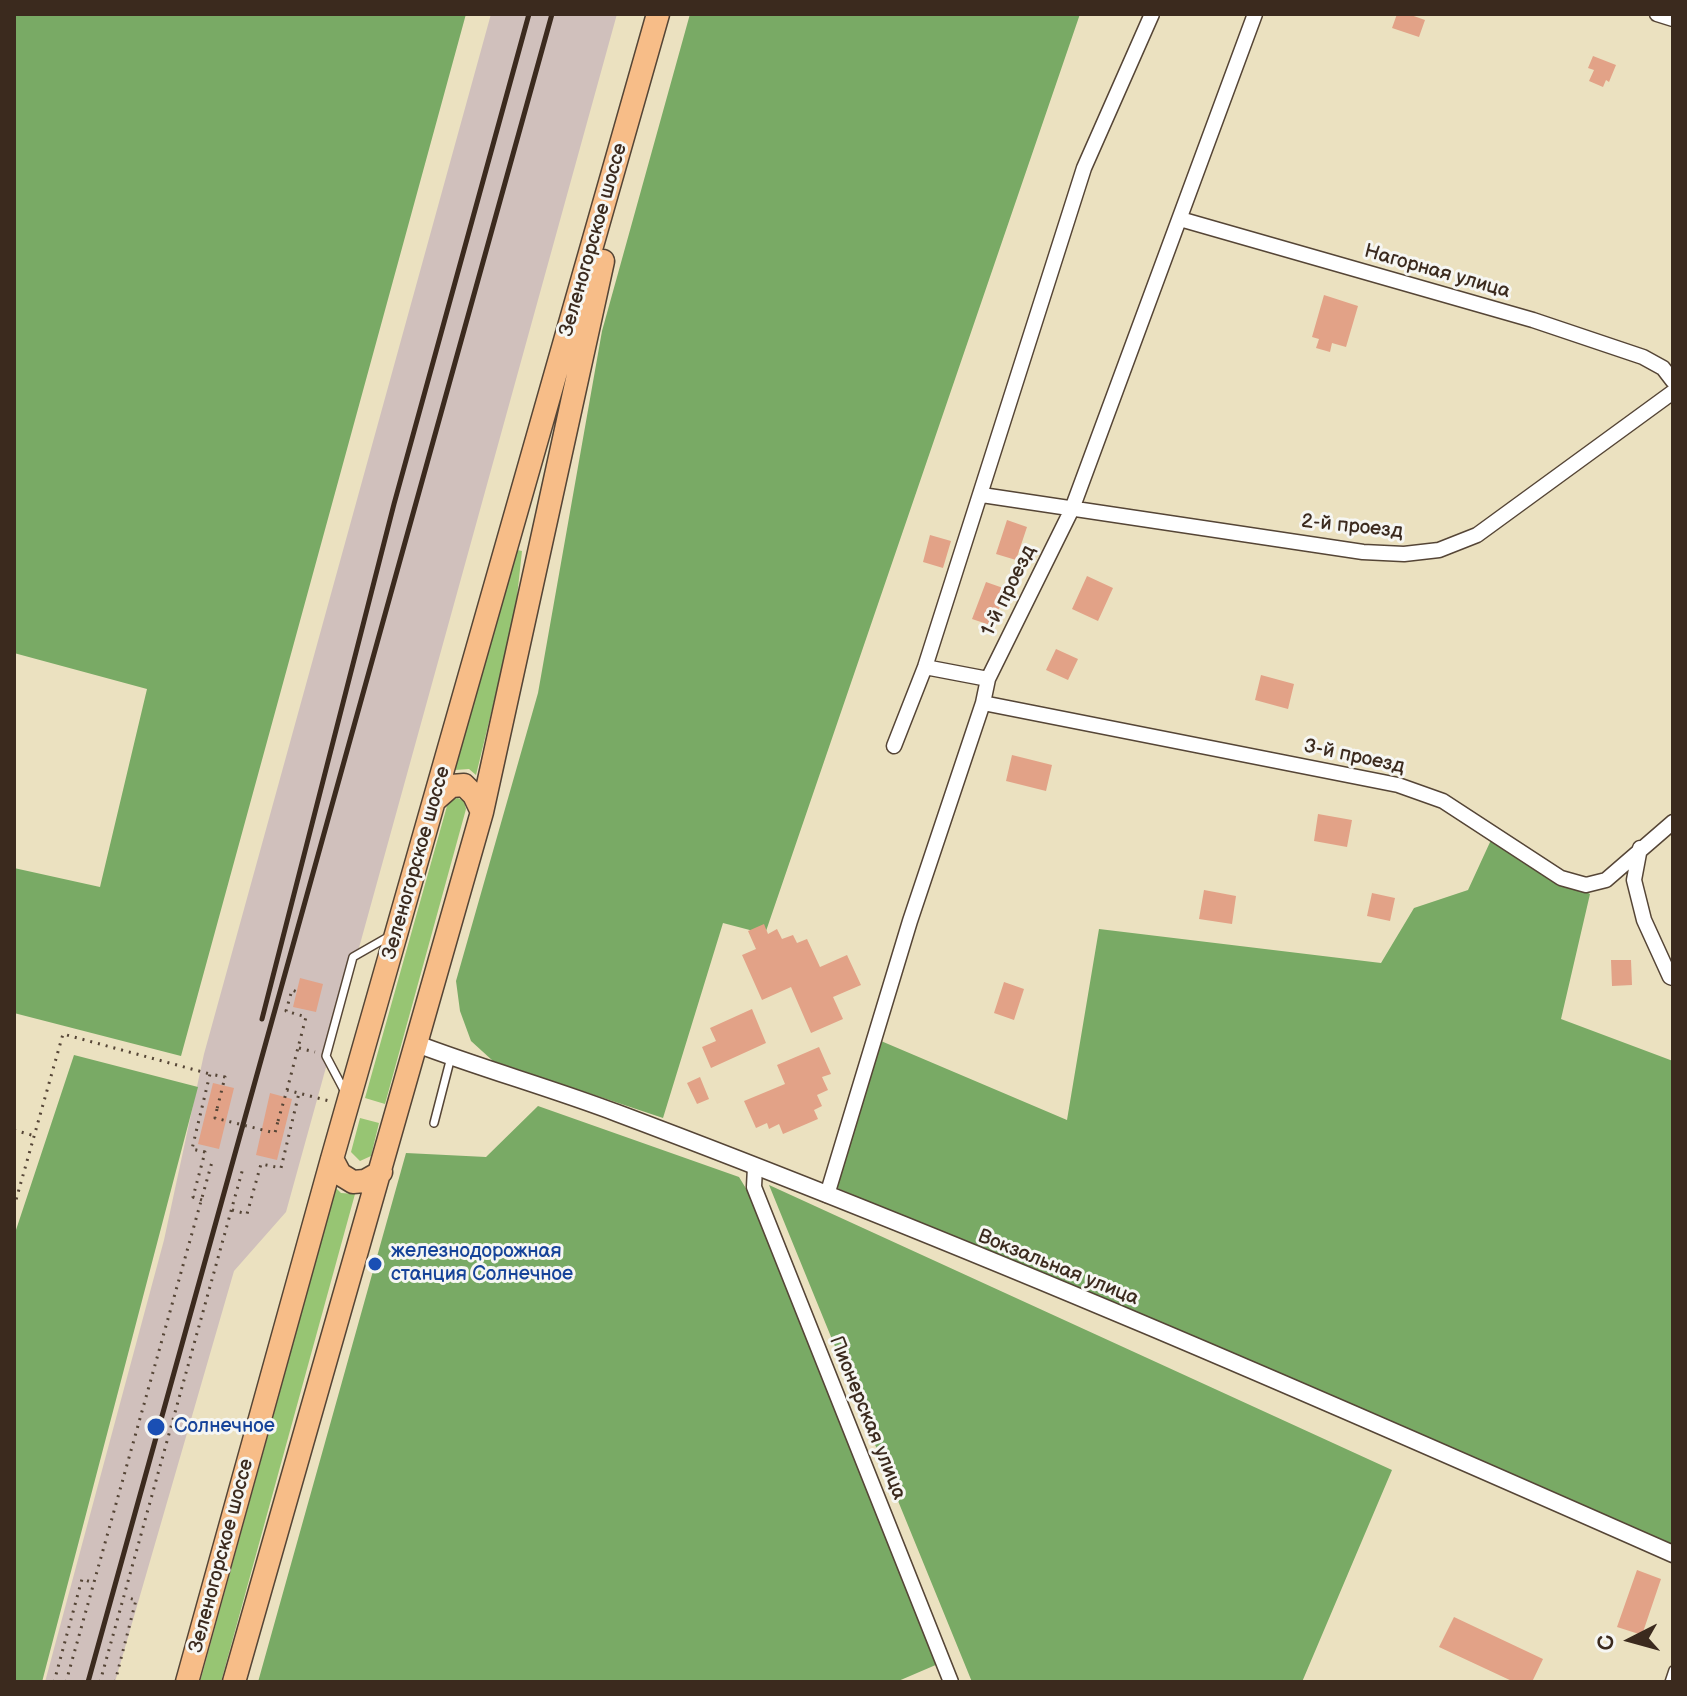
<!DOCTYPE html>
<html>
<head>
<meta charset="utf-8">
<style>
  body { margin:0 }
  #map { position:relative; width:1687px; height:1696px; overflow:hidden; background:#ebe1c0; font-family:"Balsamiq Sans",sans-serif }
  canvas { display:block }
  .frame { position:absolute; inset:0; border:16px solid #3b2a1e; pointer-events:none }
  .north { position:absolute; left:1591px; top:1600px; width:80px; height:80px; -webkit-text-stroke:6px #f6f6f2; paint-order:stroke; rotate:264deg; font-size:22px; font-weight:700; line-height:32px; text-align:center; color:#3b2a1e }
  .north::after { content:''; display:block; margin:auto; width:28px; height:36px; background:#3b2a1e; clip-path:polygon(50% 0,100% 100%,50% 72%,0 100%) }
</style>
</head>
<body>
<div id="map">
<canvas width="1687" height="1696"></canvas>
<div class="frame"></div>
<div class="north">С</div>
</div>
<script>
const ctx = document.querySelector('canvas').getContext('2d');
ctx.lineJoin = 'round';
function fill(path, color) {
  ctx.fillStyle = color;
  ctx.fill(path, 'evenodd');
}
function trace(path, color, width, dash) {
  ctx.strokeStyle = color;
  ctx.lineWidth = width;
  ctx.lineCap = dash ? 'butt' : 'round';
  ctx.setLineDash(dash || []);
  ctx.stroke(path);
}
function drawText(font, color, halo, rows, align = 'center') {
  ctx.font = font + ' "Balsamiq Sans",sans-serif';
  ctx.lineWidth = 6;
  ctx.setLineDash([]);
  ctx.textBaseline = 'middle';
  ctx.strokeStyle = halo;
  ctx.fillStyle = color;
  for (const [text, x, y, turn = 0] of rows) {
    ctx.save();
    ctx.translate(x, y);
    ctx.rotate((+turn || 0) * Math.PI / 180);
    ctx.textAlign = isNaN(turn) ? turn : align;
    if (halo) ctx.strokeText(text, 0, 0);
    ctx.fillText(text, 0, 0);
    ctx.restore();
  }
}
fill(new Path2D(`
  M491 14H617L286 1212 234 1271 115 1682H45L164 1240 204 1054Z`), '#d0c0bc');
fill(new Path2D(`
  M517 550 522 551 515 615 476 775 469 769 455 770Z
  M458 798 464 801 466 809 385 1104 365 1098 447 806 452 799Z
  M360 1118 379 1123 371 1156 360 1161 351 1152Z
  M336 1188 341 1193 355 1194 221 1682H200Z`), '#97c573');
fill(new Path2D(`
  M14 14H466L181 1056 14 1013V868L100 887 147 689 14 653Z
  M690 14H1080L765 934 723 923 663 1118 493 1061 471 1041 460 1011 456 981 538 693 602 331Z
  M1491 840 1590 894 1561 1019 1673 1061V1548L837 1188 881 1041 1067 1120 1099 929 1381 963 1414 908 1468 890Z
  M74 1055 198 1087 42 1682H14V1236Z
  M538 1106 739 1177 753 1200 938 1664 896 1682H258L406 1153 486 1157Z
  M769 1185 1392 1470 1302 1682H972Z`), '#79aa65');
fill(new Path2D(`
  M1397 14H1408L1425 20 1419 37 1392 28Z
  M1593 56 1616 65 1609 82 1606 80 1603 87 1589 81 1594 70 1588 68Z
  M1324 295 1358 306 1346 347 1332 343 1330 352 1316 348 1319 339 1312 337Z
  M1007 520 1027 527 1016 560 996 554Z
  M930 535 951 541 943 568 923 562Z
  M1087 576 1113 588 1098 621 1072 609Z
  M986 582 1006 589 993 626 972 619Z
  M1056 649 1078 659 1068 680 1046 670Z
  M1261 675 1294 684 1288 709 1255 700Z
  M1012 755 1052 765 1046 791 1006 781Z
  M1318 814 1352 820 1347 847 1314 841Z
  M1204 890 1236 896 1232 924 1199 919Z
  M1372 893 1395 898 1390 921 1367 916Z
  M764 924 768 934 777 929 782 939 793 935 797 943 807 939 820 967 847 955 861 985 833 997 843 1019 811 1033 791 987 762 1000 742 955 756 949 748 931Z
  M1611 960H1631L1632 985 1612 986Z
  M300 978 323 984 316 1012 293 1007Z
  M1004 982 1024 989 1014 1020 994 1013Z
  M752 1009 766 1043 711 1068 702 1047 716 1041 710 1028Z
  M819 1047 831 1074 822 1077 828 1090 817 1095 822 1106 814 1110 818 1119 783 1134 779 1124 769 1129 767 1123 756 1128 744 1101 785 1084 777 1065Z
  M700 1077 709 1099 697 1104 687 1083Z
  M213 1083 234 1088 219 1149 198 1144Z
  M270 1093 292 1099 277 1160 256 1155Z
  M1637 1570 1661 1579 1642 1635 1617 1627Z
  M1454 1617 1543 1659 1532 1682H1514L1439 1647Z`), '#e2a287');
const service = new Path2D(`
  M345 1092 326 1056 353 957 388 937
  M434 1123 451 1057
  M1669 1682 1673 1670`);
const minor = new Path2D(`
  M1657 14 1673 19
  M1180 219 1533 320 1643 357 1663 368 1673 381
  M982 495 1363 552 1404 554 1439 550 1477 535 1673 392
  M925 667 988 679
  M983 703 1398 785 1443 801 1561 878 1586 885 1606 880 1673 822
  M894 746 925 667 1084 168 1152 14
  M1640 848 1634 880 1644 920 1670 977 1673 978
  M755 1167 754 1187 951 1682
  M827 1195 910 921 983 703 988 679 1072 509 1255 14`);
const tertiary = new Path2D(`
  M417 1044C483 1069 551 1088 617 1113 974 1247 1324 1400 1673 1554`);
const primary = new Path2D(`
  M435 800 451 786 464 785 474 795 482 812
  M332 1159 340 1174 353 1182 365 1181 381 1172
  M187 1682 332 1159 658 14
  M234 1682 482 812 603 261`);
trace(service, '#554536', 10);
trace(minor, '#554536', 17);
trace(tertiary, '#554536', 19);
trace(primary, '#554536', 25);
trace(new Path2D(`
  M299 1048 315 1052
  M287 1090 306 1017 286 1011 292 990 297 992
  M278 1121 287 1090 329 1101
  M14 1130 35 1136
  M202 1200 193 1197 205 1152 192 1149 210 1074 225 1077 217 1109
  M14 1207 63 1034 210 1074
  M232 1210 247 1214 261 1164 281 1168 299 1093
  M54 1682 82 1579 94 1583
  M66 1682 212 1162
  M100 1682 243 1168
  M115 1682 136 1600 125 1597`), '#554536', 3, [2, 6]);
trace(service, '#fff', 7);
trace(minor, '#fff', 14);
trace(tertiary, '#fff', 16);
trace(primary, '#f7bd88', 22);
trace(new Path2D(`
  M262 1019 394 504 529 14
  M88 1682 552 14`), '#3b2a1e', 5);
trace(new Path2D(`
  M217 1109 215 1118 275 1133 278 1121`), '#554536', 3, [2, 6]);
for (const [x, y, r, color] of [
  [375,1264,8,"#1a4fb4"],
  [156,1427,10,"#1a4fb4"]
]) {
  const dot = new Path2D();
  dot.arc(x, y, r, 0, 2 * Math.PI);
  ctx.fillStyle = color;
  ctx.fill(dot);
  trace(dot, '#f6f6f2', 3);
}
drawText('20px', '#3b2a1e', '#f6f6f2', [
  ["Зеленогорское шоссе",594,240,-74],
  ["Нагорная улица",1437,272,16],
  ["2-й проезд",1352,527,6],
  ["1-й проезд",1009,591,-64],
  ["3-й проезд",1354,757,12],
  ["Зеленогорское шоссе",417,863,-74],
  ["Вокзальная улица",1058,1268,22],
  ["Пионерская улица",867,1418,68],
  ["Зеленогорское шоссе",222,1556,-75]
]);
drawText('20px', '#164399', '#f6f6f2', [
  ["железнодорожная",391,1252],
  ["станция Солнечное",391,1275],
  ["Солнечное",174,1427]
], 'left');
</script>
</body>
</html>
